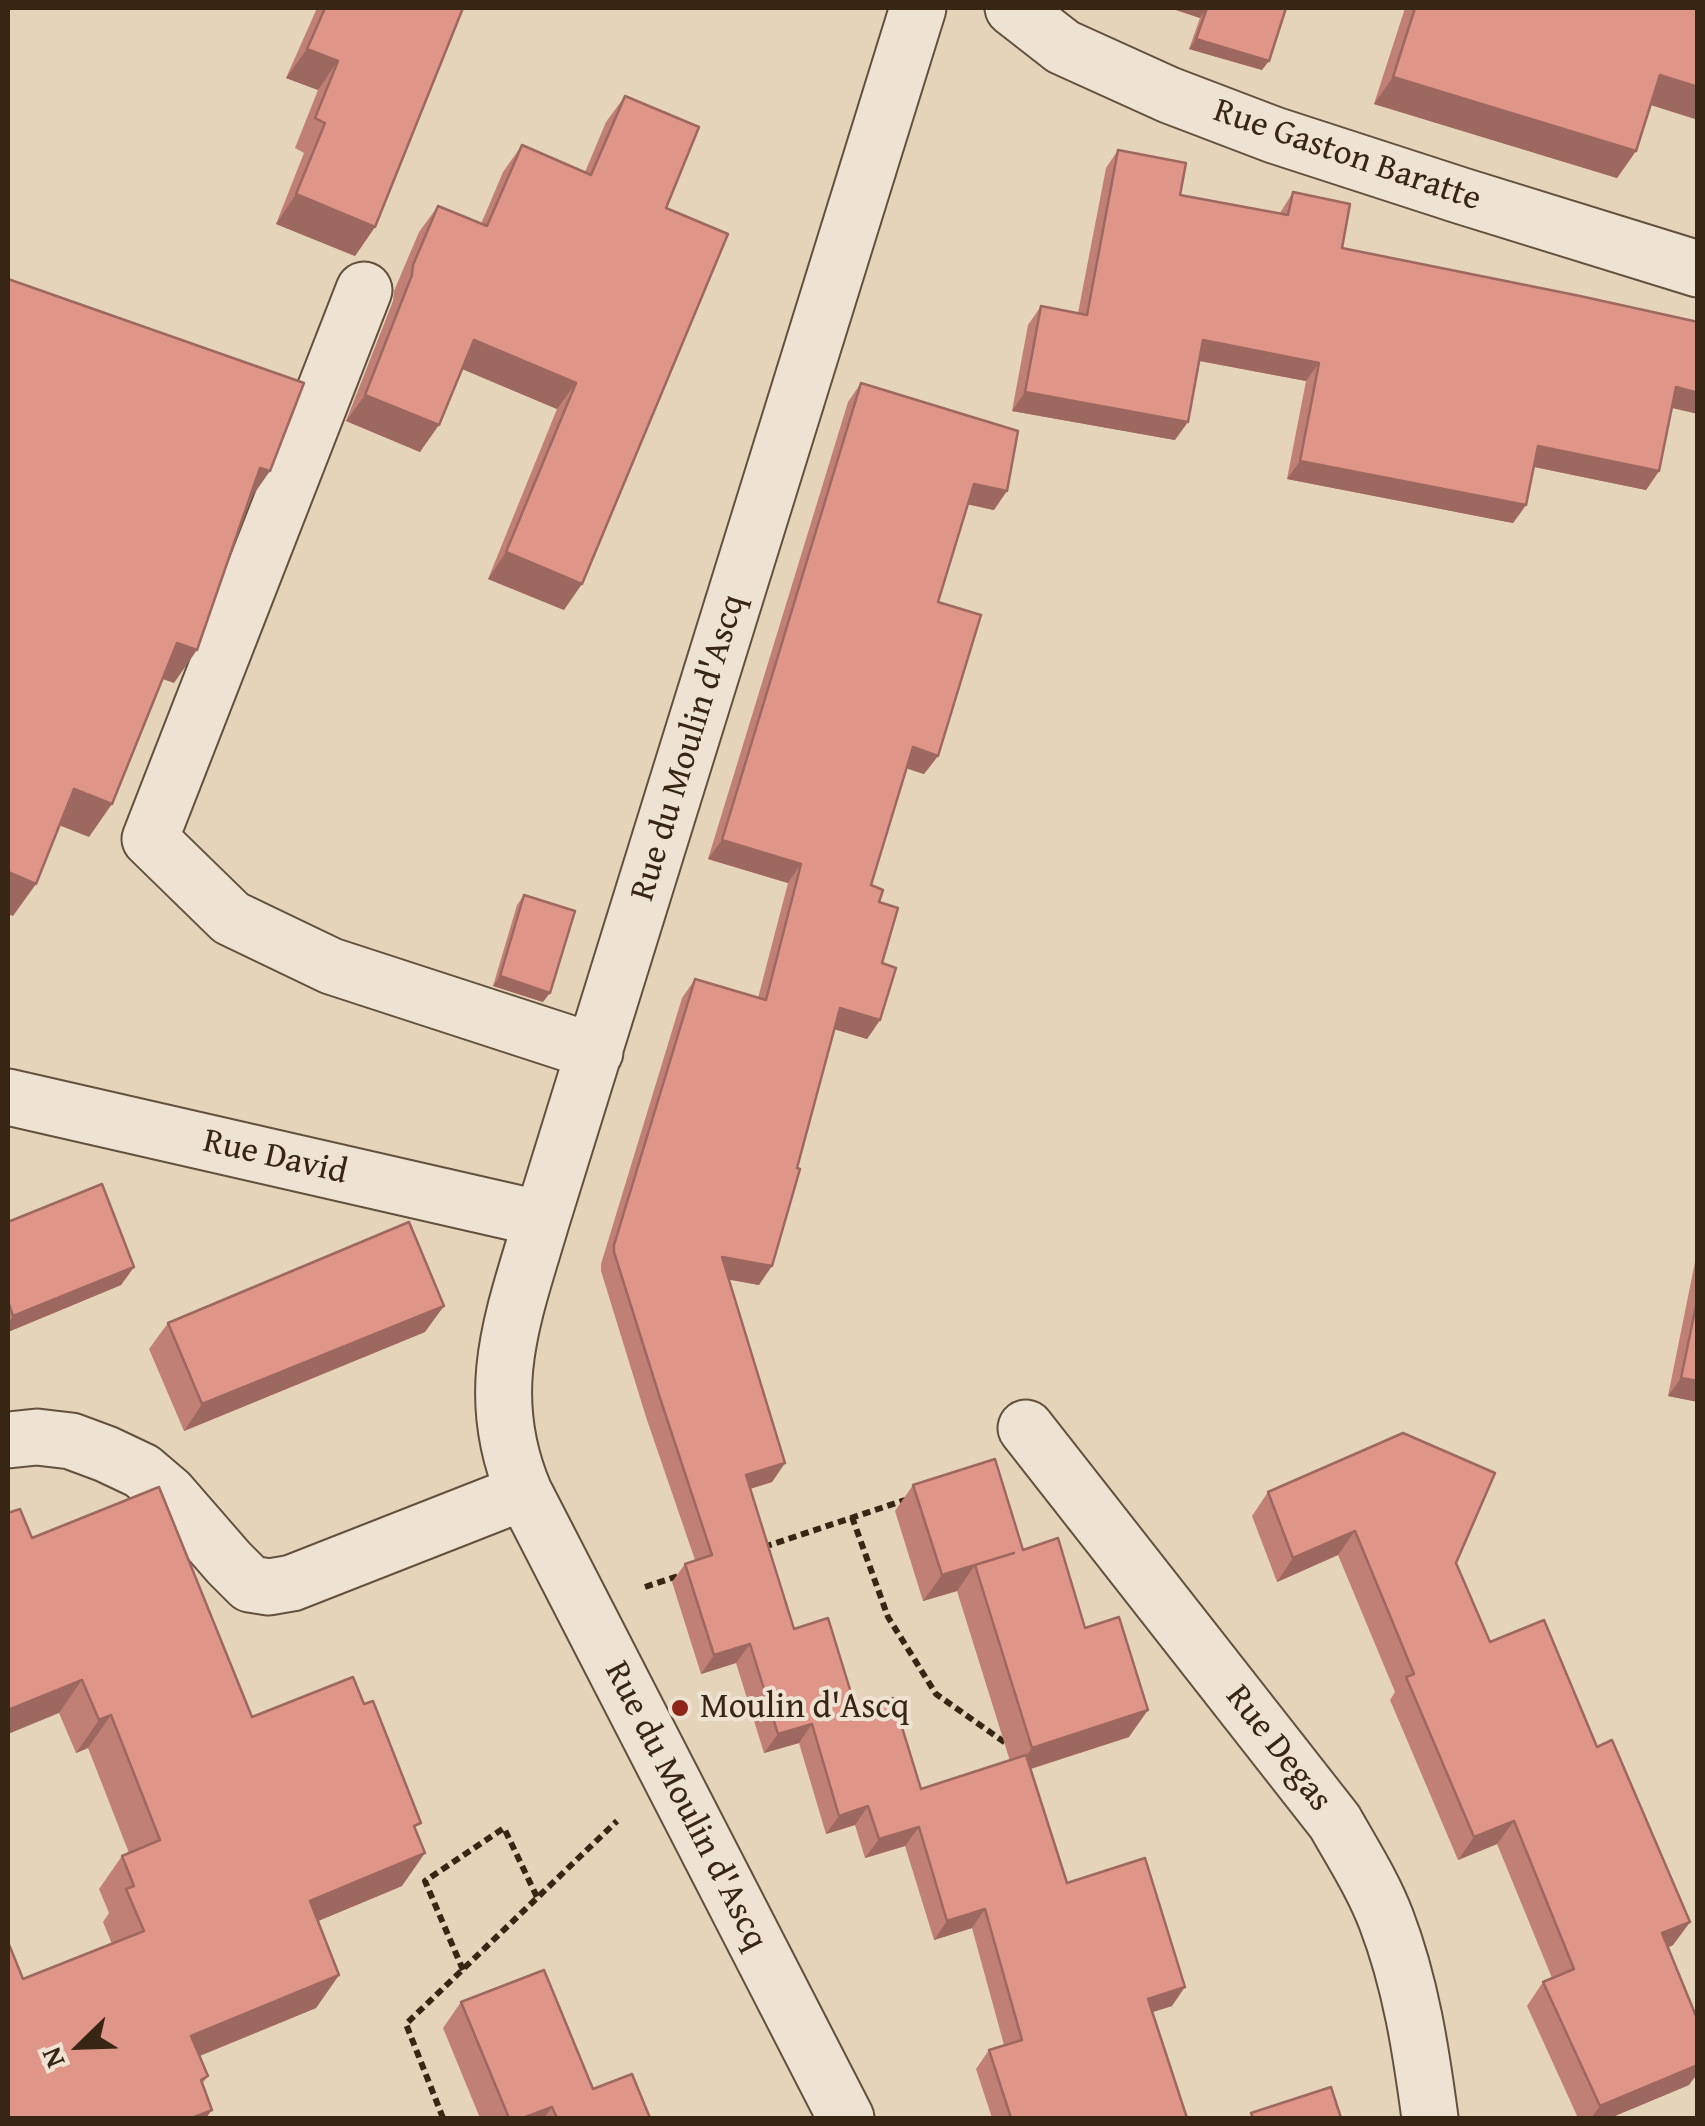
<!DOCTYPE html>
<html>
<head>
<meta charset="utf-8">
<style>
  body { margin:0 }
  #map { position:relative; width:1705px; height:2126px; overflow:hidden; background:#e5d3ba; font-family:"Gentium Book Plus",serif }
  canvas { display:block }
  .frame { position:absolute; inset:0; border:10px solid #392513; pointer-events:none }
  .north { position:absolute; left:30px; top:1996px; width:100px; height:100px; -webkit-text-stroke:8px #eee2d2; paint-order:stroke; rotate:247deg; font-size:28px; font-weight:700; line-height:40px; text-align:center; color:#392513 }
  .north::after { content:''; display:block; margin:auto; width:35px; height:45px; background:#392513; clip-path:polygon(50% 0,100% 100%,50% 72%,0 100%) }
</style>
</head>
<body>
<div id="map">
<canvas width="1705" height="2126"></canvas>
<div class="frame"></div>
<div class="north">N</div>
</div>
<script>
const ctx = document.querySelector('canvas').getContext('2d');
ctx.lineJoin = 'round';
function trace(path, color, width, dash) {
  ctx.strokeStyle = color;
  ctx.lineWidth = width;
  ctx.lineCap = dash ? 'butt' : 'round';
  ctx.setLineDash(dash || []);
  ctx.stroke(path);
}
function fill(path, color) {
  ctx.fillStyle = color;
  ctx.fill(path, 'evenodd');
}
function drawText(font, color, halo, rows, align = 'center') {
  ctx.font = font + ' "Gentium Book Plus",serif';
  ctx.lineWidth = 8;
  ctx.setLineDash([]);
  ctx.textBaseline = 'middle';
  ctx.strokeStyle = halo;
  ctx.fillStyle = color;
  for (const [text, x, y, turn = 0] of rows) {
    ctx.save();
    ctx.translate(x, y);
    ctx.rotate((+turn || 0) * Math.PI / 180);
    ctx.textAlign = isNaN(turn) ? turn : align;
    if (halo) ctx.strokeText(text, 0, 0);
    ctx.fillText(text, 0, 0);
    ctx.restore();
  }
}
const minor = new Path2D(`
  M1013 8 1063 47 1169 95 1274 135 1462 196 1698 269
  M364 290 150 839 231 918 331 966 595 1052
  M8 1097 542 1219
  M1026 1428 1335 1822C1353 1854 1373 1885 1386 1919 1411 1984 1421 2051 1430 2118
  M8 1440 37 1437 71 1441 106 1454 142 1471 169 1494 229 1563 250 1584 269 1587 292 1583 524 1492
  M846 2118 524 1492C482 1392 513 1317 542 1219L918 8`);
trace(minor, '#64503d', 59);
trace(new Path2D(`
  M852 1517 888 1617 936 1694 1007 1744
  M764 1547 908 1499
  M645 1587 681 1575
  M463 1970 425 1881 504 1828 537 1897
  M443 2118 406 2024 617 1821`), '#392513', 6, [8, 5]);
trace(minor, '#eee2d2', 55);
fill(new Path2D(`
  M317 8H463L375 227 355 256 276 224 304 153 295 148 318 90 286 78Z
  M1177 8H1286L1262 70 1189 49 1200 18 1176 10Z
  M1405 8H1698L1651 105 1636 151 1617 178 1374 104Z
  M625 96 666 208 564 610 488 579 557 409 462 369 420 452 346 421 393 301 394 291 419 232 438 206 481 224 503 172 522 145 585 172 606 122Z
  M1118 150 1180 195 1280 213 1293 192 1342 248 1672 408 1659 471 1646 490 1534 467 1526 505 1513 523 1287 479 1306 381 1199 361 1175 440 1012 411 1028 325 1041 306 1078 313 1106 168Z
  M861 383 994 510 968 504 938 602V756L924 774 906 768 871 885 879 902 882 963 880 1020 867 1039 834 1029 759 1285 729 1279 785 1463 772 1482 750 1489 794 1629 856 1709 921 1789 1010 1761 957 1591 923 1601 895 1511 913 1485 1023 1550 1085 1628 1129 1737 1031 1769 1067 1883 1172 2006 1152 2012 1187 2118H992L976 2069 989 2050 1004 2045 972 1928 934 1940 905 1846 865 1858 855 1825 826 1834 799 1743 764 1753 736 1663 701 1674 672 1582 685 1564 695 1560 646 1417 601 1271V1264L682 998 695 979 758 998 788 883 708 859 848 402Z
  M524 895 543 1002 493 986 517 905Z
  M8 1222 134 1267 121 1285 8 1332Z
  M1698 1258V1402L1668 1396 1695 1262Z
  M168 1323 425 1332 184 1431 149 1349Z
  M1268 1492 1456 1563 1490 1642 1597 1747 1690 1922 1673 1945 1668 1948 1689 2085 1610 2118H1578L1527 2006 1543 1982 1552 1978 1497 1844 1458 1860 1390 1700 1395 1692 1338 1555 1277 1582 1252 1516Z
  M32 1538 252 1717 416 1831 402 1886 318 1921 339 1975 316 2008 199 2056 208 2076 202 2084 23 1979 112 1944 103 1922 109 1913 99 1889 122 1856 129 1853 88 1748 76 1753 59 1713Z
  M461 2002 593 2089 650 2118H480L443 2028Z`), '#c18076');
fill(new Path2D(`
  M1178 8H1207L1200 18 1176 10Z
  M1196 39 1269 61 1262 70 1189 49Z
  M307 49 338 61 318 90 286 78Z
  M1660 75 1698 87V120L1641 102Z
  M1393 77 1636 151 1617 178 1374 104Z
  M296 194 375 227 355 256 276 224Z
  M474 340 576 383 557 409 455 366Z
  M1203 340 1319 363 1306 381 1190 359Z
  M1676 387 1698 393V414L1663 406Z
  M1025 392 1188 422 1175 440 1012 411Z
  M365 395 439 425 420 452 346 421Z
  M1538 446 1659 471 1646 490 1525 465Z
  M1300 461 1526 505 1513 523 1287 479Z
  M260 468 270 471 247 504Z
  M974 484 1007 491 994 510 961 503Z
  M506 552 582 584 564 610 488 579Z
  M177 643 197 650 174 683 154 676Z
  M913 747 938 756 924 774 899 766Z
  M74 789 112 804 89 837 51 822Z
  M722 840 801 864 788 883 708 859Z
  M8 872 36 884 13 916 8 914Z
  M500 976 550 993 543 1002 493 986Z
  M840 1008 880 1020 867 1039 827 1027Z
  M722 1257 772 1266 759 1285 708 1276Z
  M134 1267 121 1285 8 1332V1325L13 1316Z
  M444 1306 425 1332 184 1431 202 1404Z
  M1681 1378 1698 1381V1402L1668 1396Z
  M785 1463 772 1482 733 1494 746 1475Z
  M1355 1531 1338 1555 1277 1582 1293 1558Z
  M1014 1553 975 1565 957 1591 923 1601 942 1575Z
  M750 1644 736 1663 701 1674 714 1655Z
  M82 1680 59 1713 8 1734V1710Z
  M1148 1710 1129 1737 1014 1774 1032 1748Z
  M111 1715 88 1748 76 1753 99 1720Z
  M812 1724 799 1743 764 1753 778 1734Z
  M868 1806 855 1825 826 1834 839 1816Z
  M1514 1821 1497 1844 1458 1860 1474 1837Z
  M919 1827 905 1846 865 1858 879 1839Z
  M425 1853 402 1886 287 1934 310 1901Z
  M985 1909 972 1928 934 1940 947 1921Z
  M1690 1922 1673 1945 1645 1956 1662 1933Z
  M339 1975 316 2008 168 2069 191 2036Z
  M1185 1987 1172 2006 1134 2018 1148 1999Z
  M1698 2065V2073L1689 2085 1610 2118H1591L1600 2106Z
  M552 2107 544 2118H523Z
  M212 2110 206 2118H192Z`), '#9d6860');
const building = new Path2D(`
  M325 8H463L375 227 296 194 325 123 315 118 338 61 307 49Z
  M1204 8H1286L1269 61 1196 39 1207 8Z
  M1415 8H1698V87L1660 75 1636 151 1393 77Z
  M625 96 699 127 666 208 728 234 582 584 506 552 576 383 474 340 439 425 365 395 412 275 413 265 438 206 487 226 522 145 591 175Z
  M1118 150 1186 163 1180 195 1288 215 1293 192 1350 204 1342 248 1580 296 1698 322V393L1676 387 1659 471 1538 446 1526 505 1300 461 1319 363 1203 340 1188 422 1025 392 1041 306 1087 315Z
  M8 279 304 383 270 471 260 468 197 650 177 643 112 804 74 789 36 884 8 872Z
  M861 383 1018 431 1007 491 974 484 938 602 981 615 938 756 913 747 871 885 883 890 879 902 898 908 882 963 896 968 880 1020 840 1008 797 1168 800 1169 772 1266 722 1257 785 1463 746 1475 794 1629 828 1618 856 1709 893 1698 921 1789 1026 1755 1067 1883 1145 1858 1185 1987 1148 1999 1187 2118H1011L989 2050 1022 2040 985 1909 947 1921 919 1827 879 1839 868 1806 839 1816 812 1724 778 1734 750 1644 714 1655 685 1564 712 1555 660 1398 614 1252V1245L695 979 766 1000 801 864 722 840Z
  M524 895 575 911 550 993 500 976Z
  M102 1184 134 1267 13 1316 8 1301V1222Z
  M409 1222 444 1306 202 1404 168 1323Z
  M1698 1296V1381L1681 1378Z
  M1403 1433 1495 1473 1456 1563 1490 1642 1544 1620 1597 1747 1612 1740 1690 1922 1662 1933 1698 2021V2065L1600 2106 1543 1982 1574 1969 1514 1821 1474 1837 1406 1677 1414 1674 1355 1531 1293 1558 1268 1492Z
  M995 1459 1023 1550 1058 1538 1085 1628 1119 1617 1148 1710 1032 1748 975 1565 1014 1553 942 1575 913 1485Z
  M159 1487 252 1717 353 1677 364 1704 373 1701 421 1823 414 1826 425 1853 310 1901 339 1975 191 2036 208 2076 201 2080 212 2110 192 2118H8V1942L23 1979 144 1931 126 1889 134 1886 122 1856 160 1840 111 1715 99 1720 82 1680 8 1710V1513L20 1509 32 1538Z
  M544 1970 593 2089 632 2074 650 2118H557L552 2107 523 2118H509L461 2002Z
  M1331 2087 1341 2118H1253L1251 2113Z`);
fill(building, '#e09589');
trace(building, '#9d6860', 2.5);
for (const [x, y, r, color] of [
  [680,1708,10,"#8f2418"]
]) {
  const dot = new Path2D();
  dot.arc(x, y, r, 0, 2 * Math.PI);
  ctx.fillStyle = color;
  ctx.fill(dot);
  trace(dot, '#eee2d2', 4);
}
drawText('35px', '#392513', '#eee2d2', [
  ["Rue Gaston Baratte",1347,156,19],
  ["Rue du Moulin d'Ascq",689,748,-73],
  ["Rue David",275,1158,13],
  ["Rue Degas",1278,1749,52],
  ["Rue du Moulin d'Ascq",685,1806,63]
]);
drawText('35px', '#392513', '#eee2d2', [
  ["Moulin d'Ascq",700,1708]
], 'left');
</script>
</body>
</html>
